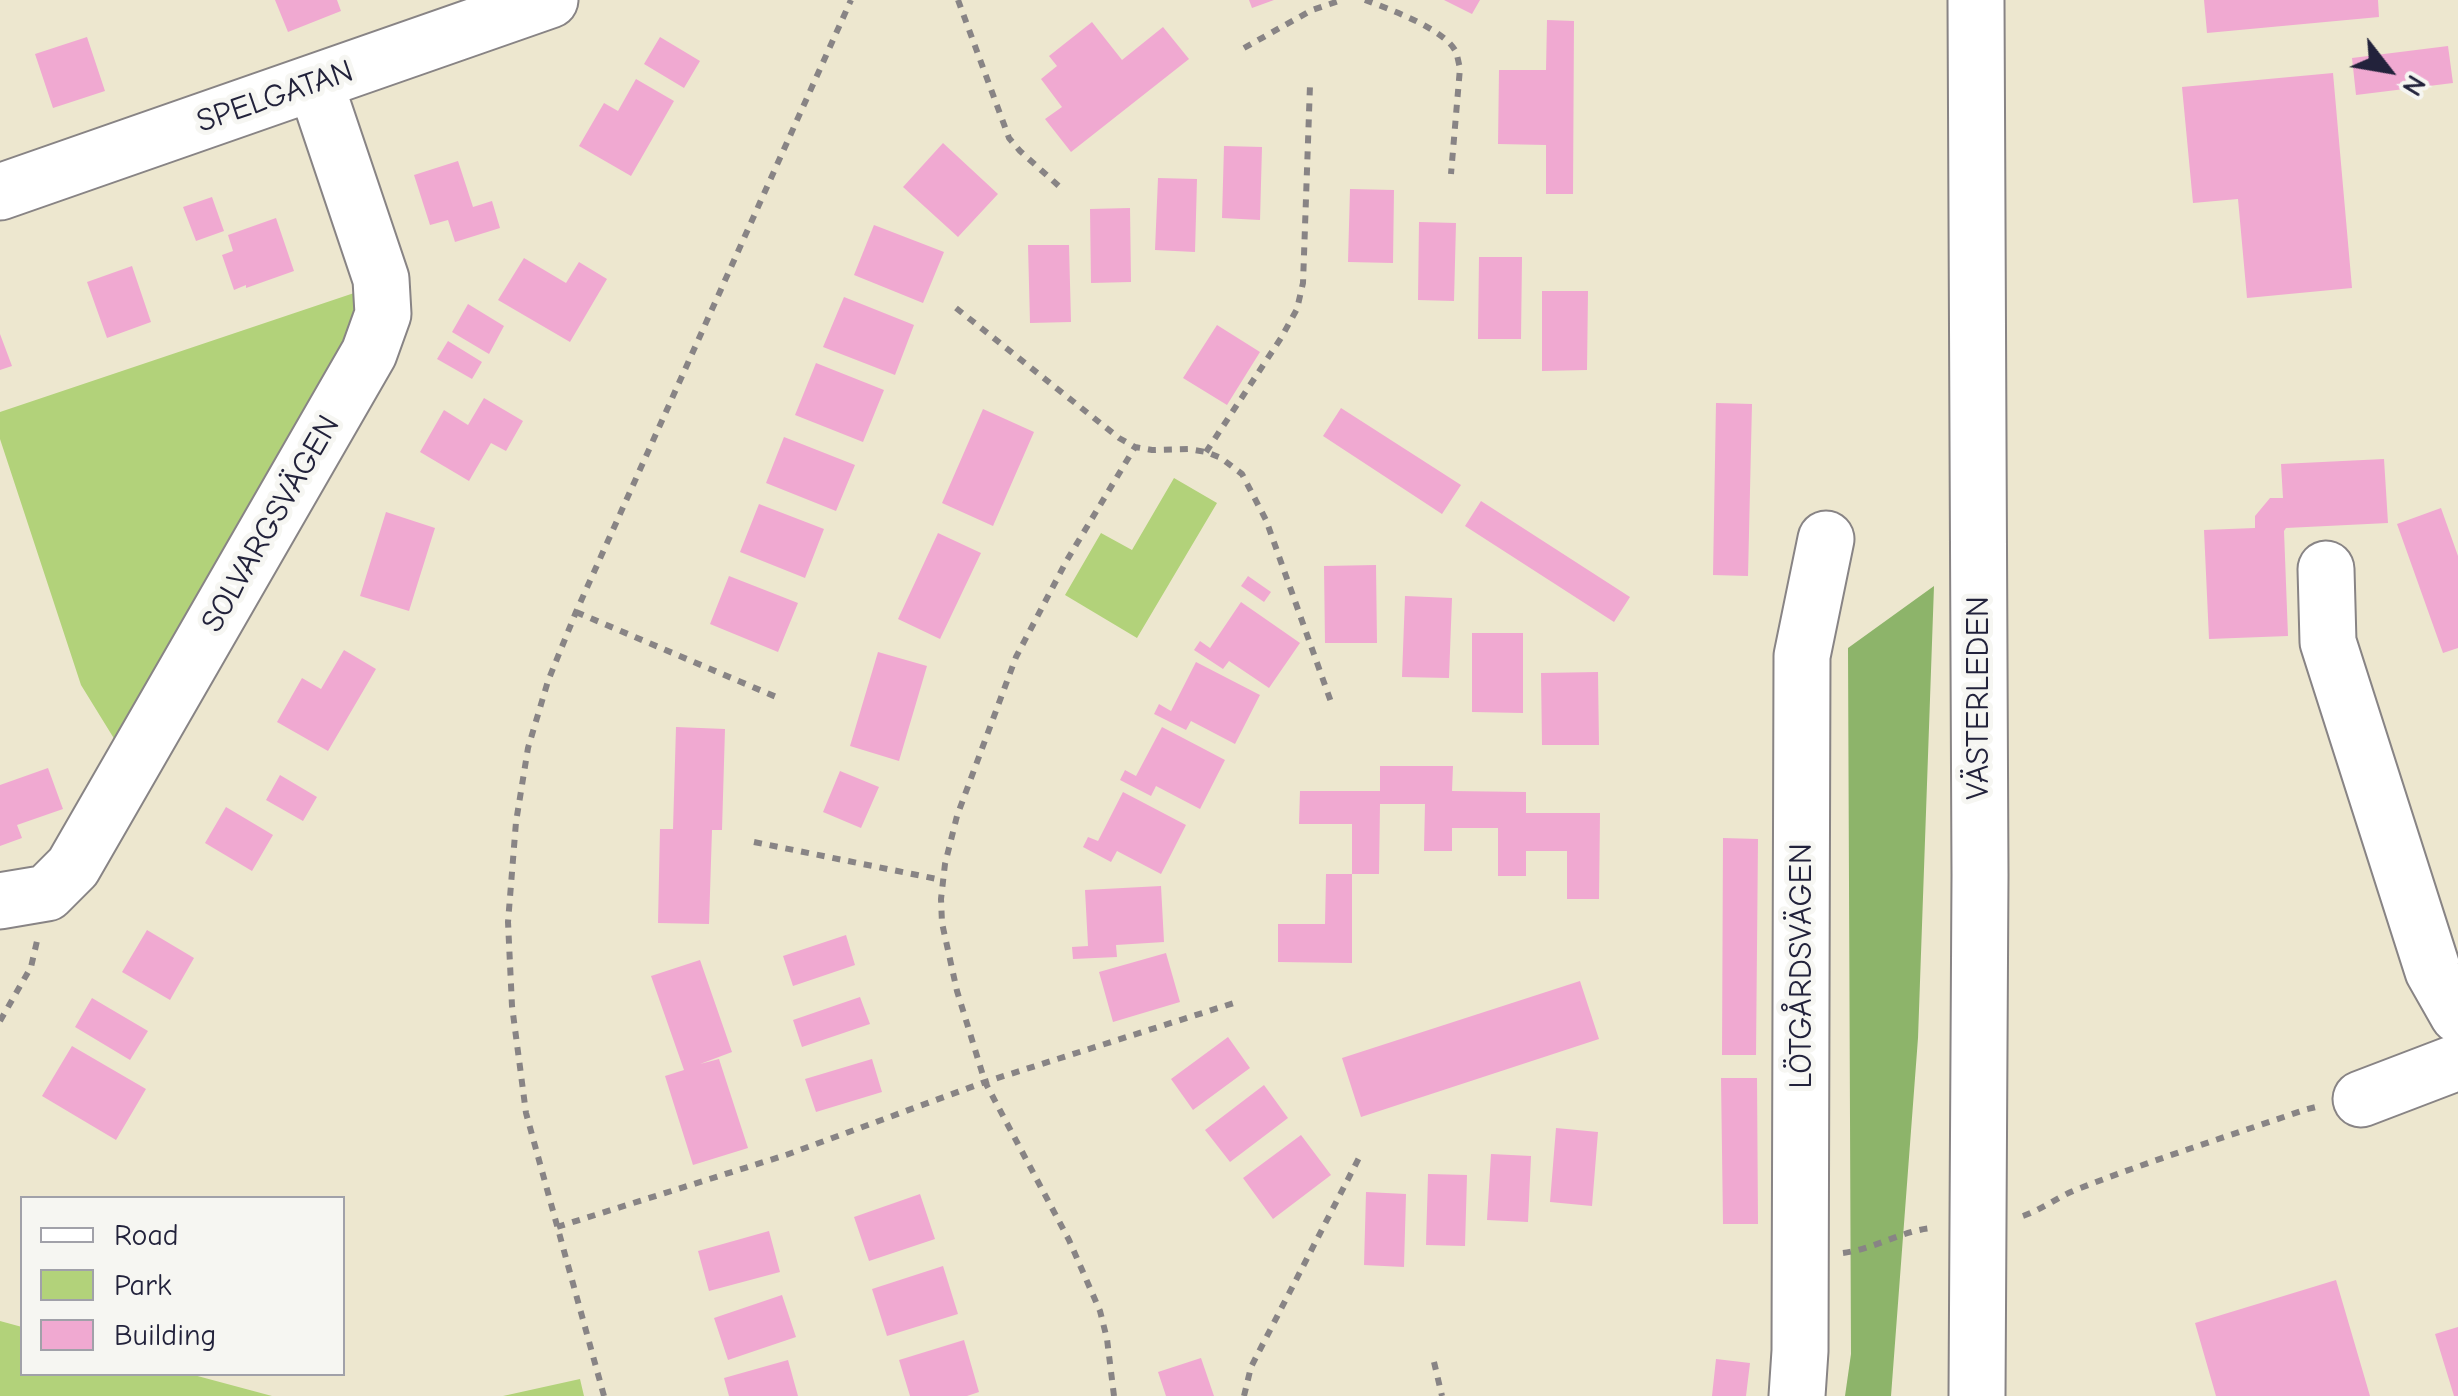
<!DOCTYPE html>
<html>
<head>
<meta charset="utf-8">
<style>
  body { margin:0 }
  #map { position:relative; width:2458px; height:1396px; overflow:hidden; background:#ede7cf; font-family:"Comic Neue",sans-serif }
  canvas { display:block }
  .legend { position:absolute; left:20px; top:1196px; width:325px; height:180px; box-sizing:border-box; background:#f6f6f2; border:2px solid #a1a1a9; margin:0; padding:12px 18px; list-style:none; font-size:30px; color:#22223b }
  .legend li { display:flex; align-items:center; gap:20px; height:50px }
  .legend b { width:50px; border:2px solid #a1a1a9 }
  .north { position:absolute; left:2338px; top:20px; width:100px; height:100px; -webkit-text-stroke:8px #f6f6f2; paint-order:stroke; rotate:121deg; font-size:28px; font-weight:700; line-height:40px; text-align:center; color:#22223b }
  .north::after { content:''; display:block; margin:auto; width:35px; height:45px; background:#22223b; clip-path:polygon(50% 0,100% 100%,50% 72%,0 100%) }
</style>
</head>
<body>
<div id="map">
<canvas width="2458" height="1396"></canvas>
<ul class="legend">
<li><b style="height:12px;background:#fff"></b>Road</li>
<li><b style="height:28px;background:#b2d27a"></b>Park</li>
<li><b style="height:28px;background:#f0a9d1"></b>Building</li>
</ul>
<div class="north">N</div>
</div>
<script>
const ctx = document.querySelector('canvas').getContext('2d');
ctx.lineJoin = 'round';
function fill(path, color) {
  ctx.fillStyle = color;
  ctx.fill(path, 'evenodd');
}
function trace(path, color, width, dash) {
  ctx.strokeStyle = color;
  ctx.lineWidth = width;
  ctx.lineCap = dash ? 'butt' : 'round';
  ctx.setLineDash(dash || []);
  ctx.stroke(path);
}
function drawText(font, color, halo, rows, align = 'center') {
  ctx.font = font + ' "Comic Neue",sans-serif';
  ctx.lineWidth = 10;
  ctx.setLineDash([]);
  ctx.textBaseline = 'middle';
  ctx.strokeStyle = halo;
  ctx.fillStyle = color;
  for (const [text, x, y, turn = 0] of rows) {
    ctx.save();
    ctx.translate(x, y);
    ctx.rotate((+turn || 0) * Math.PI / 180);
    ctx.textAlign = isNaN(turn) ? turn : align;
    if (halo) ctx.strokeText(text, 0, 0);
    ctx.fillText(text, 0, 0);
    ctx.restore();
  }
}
fill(new Path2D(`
  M363 290 357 331 118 745 81 685 0 439V412Z
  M1174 478 1217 503 1137 638 1065 595 1101 533 1132 550Z
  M0 1321 22 1327V1374H190L272 1396H0Z
  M580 1379 584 1396H503Z`), '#b2d27a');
fill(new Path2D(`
  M1934 586 1918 1038 1891 1396H1845L1851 1354 1848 648Z`), '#8db46a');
fill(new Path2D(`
  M275 0H337L341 11 288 32Z
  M1249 0H1274L1252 8Z
  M1444 0H1480L1472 14Z
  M2204 0H2378L2379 17 2207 33Z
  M1547 20 1574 21 1573 194H1546V145L1498 144 1499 70H1546Z
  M1092 22 1122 60 1163 27 1189 59 1071 152 1045 119 1062 107 1041 79 1057 66 1049 56Z
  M87 37 105 91 53 108 35 54Z
  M660 37 700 61 684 88 644 64Z
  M2448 46 2453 83 2356 95 2352 58Z
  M2333 73 2352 288 2247 298 2238 199 2193 203 2182 87Z
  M636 79 674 101 631 176 579 146 604 103 618 111Z
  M943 143 998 194 958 237 903 187Z
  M1224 146 1262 147 1260 220 1222 218Z
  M458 161 473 207 492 201 500 228 455 242 448 220 430 225 414 175Z
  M1158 178 1197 179 1195 252 1155 250Z
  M1350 189 1394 190 1393 263 1348 262Z
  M212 197 224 231 196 241 183 207Z
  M1130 208 1131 282 1091 283 1090 209Z
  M276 218 294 271 246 288V285L234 290 222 255 233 251 228 235Z
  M1419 222 1456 223 1454 301 1418 300Z
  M874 225 944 252 923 303 854 275Z
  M1028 245H1069L1071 322 1030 323Z
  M1479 257H1522L1521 339H1478Z
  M524 258 566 283 579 262 607 279 570 342 498 300Z
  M132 266 151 322 107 338 87 282Z
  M1542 291H1588L1587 370 1542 371Z
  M844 297 914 325 895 375 823 347Z
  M468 304 504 326 489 354 452 332Z
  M1217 325 1260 352 1227 405 1183 378Z
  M0 334 12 366 0 370Z
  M448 341 482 362 472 379 437 359Z
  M816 363 884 390 863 442 795 415Z
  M484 398 523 421 506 451 491 443 469 481 420 452 444 410 468 425Z
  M1716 403 1752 404 1748 576 1713 575Z
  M1341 408 1461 485 1442 514 1323 436Z
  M983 409 1034 432 993 526 942 503Z
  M784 437 855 465 836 511 766 483Z
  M2384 459 2388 523 2286 528 2284 531 2288 636 2209 639 2204 530 2255 528V516L2270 498H2283L2281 464Z
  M1481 501 1630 597 1614 622 1465 526Z
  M759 504 824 529 805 578 740 552Z
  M2441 508 2458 556V648L2443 653 2397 524Z
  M386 512 435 528 409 611 360 596Z
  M938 533 981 553 940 639 898 619Z
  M1376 565 1377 643H1325L1324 566Z
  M729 576 798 603 778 652 710 624Z
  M1248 576 1271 592 1264 602 1241 586Z
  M1405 596 1452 598 1449 678 1402 677Z
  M1241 602 1300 643 1269 688 1229 661 1223 669 1194 650 1200 641 1210 648Z
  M1472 633H1523V713L1472 712Z
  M344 650 376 669 328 751 277 722 302 678 321 689Z
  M878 652 927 666 899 761 850 746Z
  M1196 662 1260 695 1235 744 1191 721 1186 730 1154 714 1159 704 1171 711Z
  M1598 672 1599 745H1542L1541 673Z
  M676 727 725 729 722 830H712L709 924 658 923 660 829H673Z
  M1162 727 1225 760 1200 809 1156 786 1151 796 1120 780 1125 770 1136 776Z
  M1380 766H1453L1452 791 1526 792V813H1600L1599 899H1567V851H1526V876H1498V828H1452V851H1424L1425 804H1380L1379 874H1352V824H1299L1300 791H1380Z
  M48 768 63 809 17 825 22 838 0 846V785Z
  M840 771 879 787 861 828 823 812Z
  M280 775 317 797 303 821 266 800Z
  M1123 792 1186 825 1161 874 1117 851 1111 862 1083 847 1088 837 1098 841Z
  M226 807 273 835 252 871 205 843Z
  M1723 838 1758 839 1756 1055H1722Z
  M1326 874H1352V963L1278 962V924H1325Z
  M1161 886 1164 942 1116 945 1117 957 1073 959 1072 947 1088 946 1085 890Z
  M147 930 194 958 170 1000 122 972Z
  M846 935 855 965 793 986 783 956Z
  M1166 953 1180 1002 1113 1022 1099 972Z
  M700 960 732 1052 700 1064 719 1059 748 1148 693 1165 665 1076 684 1070 651 976Z
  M1580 981 1599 1039 1361 1117 1342 1058Z
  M860 997 870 1024 802 1047 793 1020Z
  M92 998 148 1031 130 1060 75 1027Z
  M1228 1037 1250 1068 1193 1110 1171 1079Z
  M72 1046 146 1089 116 1140 42 1096Z
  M872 1059 882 1092 816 1112 805 1079Z
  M1721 1078H1757L1758 1224H1723Z
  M1264 1085 1288 1118 1230 1162 1205 1130Z
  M1556 1128 1598 1132 1592 1206 1550 1202Z
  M1301 1135 1331 1175 1273 1219 1243 1178Z
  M1491 1154 1531 1156 1528 1222 1487 1220Z
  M1428 1174 1467 1175 1465 1246 1426 1245Z
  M1366 1192 1406 1194 1404 1267 1364 1265Z
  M920 1194 935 1239 869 1261 854 1217Z
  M769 1231 780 1272 709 1291 698 1251Z
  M943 1266 958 1314 887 1336 872 1289Z
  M2336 1280 2370 1396H2216L2195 1323Z
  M782 1295 796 1337 728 1360 714 1318Z
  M2458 1327V1396H2454L2435 1334Z
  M964 1340 979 1392 967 1396H910L899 1360Z
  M1201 1358 1214 1396H1166L1158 1372Z
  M1716 1359 1750 1363 1746 1396H1712Z
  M788 1360 798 1396H729L724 1378Z`), '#f0a9d1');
const minor = new Path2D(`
  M1976 0 1980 874 1977 1396
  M0 192 550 0
  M2326 569 2328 642 2433 971 2458 1015
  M0 901 47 893 73 867 369 353 383 314 381 279 315 83
  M2361 1099 2458 1062
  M1797 1396 1800 1351 1802 656 1826 539`);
trace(minor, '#888485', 59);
trace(new Path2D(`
  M958 0 1009 138 1020 151 1061 188
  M1365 0C1389 9 1445 29 1456 52 1457 54 1459 65 1460 68L1451 174
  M1244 48 1312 10 1342 0
  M956 308 1119 438 1135 447 1152 450 1189 449 1206 452 1221 458 1242 474 1266 520 1331 702
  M1206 452 1281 338 1297 309 1303 283 1310 85
  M576 612 781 699
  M754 842 942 880
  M0 1021 31 967 37 941
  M2023 1216C2043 1209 2059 1196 2078 1189 2152 1160 2229 1136 2304 1110L2320 1106
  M557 1227 786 1155 985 1082 1237 1002
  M1843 1253C1874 1249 1901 1231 1932 1228
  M1434 1362 1442 1396
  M604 1396 526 1113 512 1006 508 922 516 822 528 748 548 681 576 612 851 0
  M1114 1396 1107 1339 1100 1311 1069 1240 985 1082 957 991 942 923 941 899 945 864 957 816 1016 657 1067 560 1135 447
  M1244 1396 1251 1367 1361 1154`), '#888485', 6, [8, 8]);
trace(minor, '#fff', 55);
drawText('32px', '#22223b', '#f6f6f2', [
  ["SPELGATAN",275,97,-19],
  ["SOLVARGSVÄGEN",271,524,-60],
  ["VÄSTERLEDEN",1979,698,-90],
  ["LÖTGÅRDSVÄGEN",1802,966,-90]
]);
</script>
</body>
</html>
